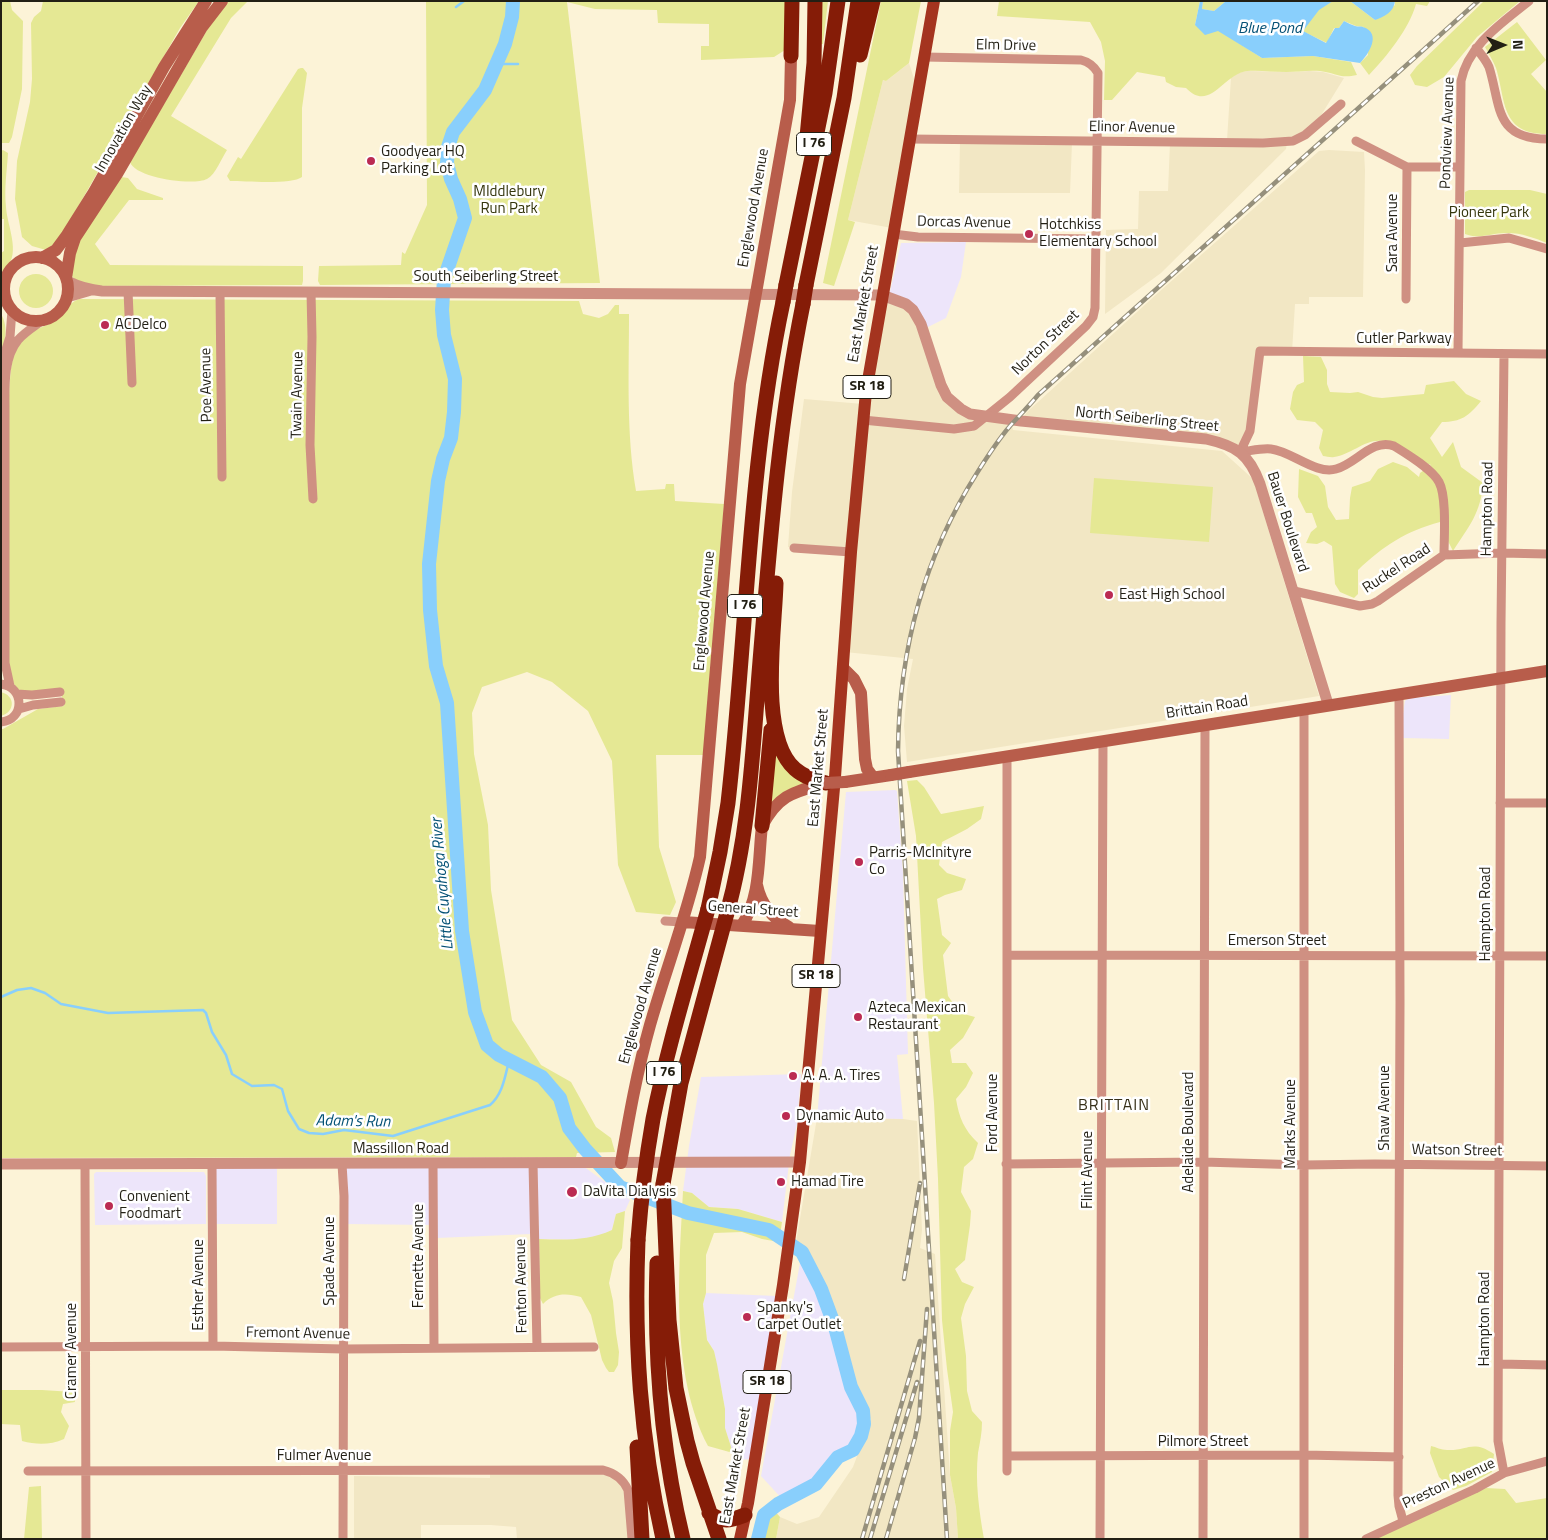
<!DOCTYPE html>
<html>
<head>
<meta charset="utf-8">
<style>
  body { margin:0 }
  #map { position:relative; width:1548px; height:1540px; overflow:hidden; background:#fcf3d7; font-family:"Titillium Web",sans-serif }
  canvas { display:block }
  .frame { position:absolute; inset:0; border:2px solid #221f14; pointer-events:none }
  .north { position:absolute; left:1478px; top:20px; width:50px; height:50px; -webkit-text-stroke:4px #fff; paint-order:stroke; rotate:89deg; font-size:14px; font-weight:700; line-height:20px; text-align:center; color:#221f14 }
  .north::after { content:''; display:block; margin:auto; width:18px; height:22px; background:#221f14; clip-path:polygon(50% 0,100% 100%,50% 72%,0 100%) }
</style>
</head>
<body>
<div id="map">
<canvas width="1548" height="1540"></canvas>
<div class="frame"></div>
<div class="north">N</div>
</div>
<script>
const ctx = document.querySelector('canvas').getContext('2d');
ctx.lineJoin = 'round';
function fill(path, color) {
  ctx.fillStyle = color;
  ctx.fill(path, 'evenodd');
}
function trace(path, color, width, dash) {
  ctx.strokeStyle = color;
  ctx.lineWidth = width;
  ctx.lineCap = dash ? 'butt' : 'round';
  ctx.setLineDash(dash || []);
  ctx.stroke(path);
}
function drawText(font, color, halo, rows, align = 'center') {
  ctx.font = font + ' "Titillium Web",sans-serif';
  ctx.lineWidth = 5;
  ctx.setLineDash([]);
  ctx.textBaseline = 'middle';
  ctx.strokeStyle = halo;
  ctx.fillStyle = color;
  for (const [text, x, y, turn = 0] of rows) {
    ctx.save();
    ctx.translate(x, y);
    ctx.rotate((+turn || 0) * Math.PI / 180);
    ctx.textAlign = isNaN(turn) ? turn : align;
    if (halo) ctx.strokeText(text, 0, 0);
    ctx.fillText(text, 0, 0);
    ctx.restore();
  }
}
fill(new Path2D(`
  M966 242 961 277 946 318 926 328 889 296 901 243Z
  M1451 695 1449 739 1403 738V714L1405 701 1409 698Z
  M895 790 897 791 903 874 908 1054 897 1055 903 1119 817 1118 846 792Z
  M801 1074 797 1124 790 1155 782 1222 738 1209 709 1207 692 1193 683 1191 689 1146 701 1077Z
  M432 1164 431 1225 346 1224 344 1166Z
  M214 1165H277V1224H214Z
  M435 1165H531V1234L437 1238Z
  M583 1166 630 1200 625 1211 616 1214 612 1230 603 1235 581 1240 539 1239 536 1167Z
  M96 1172H204L206 1176V1224L95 1225 94 1174Z
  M802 1252 821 1289 835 1327 851 1387 863 1411 864 1424 861 1436 853 1450 838 1457 816 1484 784 1501 761 1476Z
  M706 1293 777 1296 754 1459 735 1460 725 1428V1409L714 1351 707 1340 703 1304Z`), '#ede5fa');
fill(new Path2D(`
  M909 63 916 85 892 228 848 220 883 80 886 81Z
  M1247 71 1295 72 1309 71 1323 72 1344 78 1320 117 1295 137 1227 140 1231 78 1238 73Z
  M960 142 1072 143 1070 193H959Z
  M1287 142 1286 149 1161 273 1105 314 1106 230 1138 229 1139 191H1168L1170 143Z
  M1329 150 1364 152 1365 170 1363 297H1309V304H1295L1292 352H1261L1250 431 1240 452 1225 443 1021 421 1027 412 1159 292 1319 151Z
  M884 298 897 302 917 319 942 390 981 419 962 427 865 419Z
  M804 399 863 404 850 549 788 547 792 492Z
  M986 419 1011 422 1013 430 1222 451 1253 479 1319 696 907 762 904 726 907 689 913 659 845 652 865 423 956 431Z
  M817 1118 903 1119 917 1121 922 1230 920 1248 935 1254 950 1475 956 1508 958 1539H776L780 1517 797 1524 819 1517 853 1467 871 1419 863 1411 851 1387 835 1327 821 1289 802 1252 795 1248Z
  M490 1473H609L624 1486 630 1539H517L516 1527 491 1525H421V1539H354V1476L490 1478Z`), '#f2e7c4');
fill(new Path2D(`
  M1 1H10L12 10 23 21 22 89 12 137 9 143H1Z
  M43 1H199L180 28 59 240 46 250 32 246 22 237 15 199 17 161 30 102 32 79 31 23 34 17 41 11Z
  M229 1H248L231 18 171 116 227 150C221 159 216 174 207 179 193 186 135 178 130 162L210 25Z
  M426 1H789L785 50 774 57 701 60V46H709V24L658 23 657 10 595 9 567 2 600 283 320 285 318 281 319 266 401 265 402 252 405 254 427 205Z
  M820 1H828L823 44H820Z
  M881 1H921L909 63 886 81 883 80 848 220 855 222 834 286 823 283Z
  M999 1H1200L1195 25 1218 30 1262 58 1313 56 1351 62 1357 75C1340 79 1336 73 1320 71 1308 70 1297 72 1286 72 1273 72 1260 70 1247 71 1223 74 1210 113 1186 88L1176 87 1166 82 1165 77 1137 72 1112 100H1104L1105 61 1101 42 1090 22 997 16Z
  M1203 1H1226L1214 11 1202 9Z
  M1333 1H1350L1375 20 1395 5V1H1430L1427 6 1416 4C1409 29 1387 56 1369 75L1360 63 1368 55 1364 27 1356 26 1344 21 1339 28H1334L1327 43 1302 31 1319 9Z
  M1484 1H1520L1477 37 1444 77 1427 87 1415 85 1410 75 1417 66Z
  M1517 22 1546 60 1531 74 1547 92V134C1500 134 1506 100 1496 68 1493 61 1489 54 1485 47Z
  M301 68H303L307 73 302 108V177C292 185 245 181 230 181L227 176 238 157 241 159 298 69Z
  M3 150 8 153C7 171 4 188 6 207 7 227 24 258 1 272V253L4 251V219H1V151Z
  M121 177 128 178 137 189 163 198V200H129L95 244 110 265 303 266V281L302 285 89 286 76 281 72 276 76 242Z
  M1469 190H1530L1547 194V243C1535 238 1521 233 1508 233 1493 232 1480 240 1465 234V192Z
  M19 291a17 17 0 1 1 34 0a17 17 0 1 1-34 0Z
  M79 299 579 301 583 314 599 318 608 314 615 305H619V314H629C629 373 626 433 636 491L665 489 666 484H674L675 501 724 504C718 588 709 672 704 755H656L659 847 676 902 670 915 636 912 618 865 612 761 588 711 552 682 527 672 482 687 472 713 474 754 488 825 491 890 512 1020 541 1065 571 1082 596 1127 611 1138 615 1152 577 1153 576 1157 1 1158V729H3L38 709 64 706 60 688 31 693 16 689 8 669 9 396C11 375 9 347 28 334 36 328 48 326 56 320 65 313 68 303 79 299Z
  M1 314C9 327 5 345 1 359Z
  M1303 356 1321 357 1327 370V384L1330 392 1350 393 1358 392 1373 397 1382 398 1424 394 1426 385 1454 381 1466 394 1481 401C1469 416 1461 422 1442 422L1430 438 1442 457 1453 442 1461 467 1483 483C1481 513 1469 526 1453 551L1447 539 1446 495 1439 496 1442 514 1440 522C1406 531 1383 546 1358 570V594L1354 598 1340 592 1335 584 1332 546 1324 541 1317 544 1306 543 1311 532 1317 527 1312 513H1306L1298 497 1299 469 1318 476 1325 486 1328 507 1336 520 1349 519 1350 498 1352 487 1370 481 1378 469 1393 462 1407 467 1419 477 1420 473 1431 465C1414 459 1402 443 1382 441 1365 439 1351 455 1334 457 1331 458 1326 456 1323 456L1319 448 1323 430 1315 422 1297 420 1290 409 1293 392 1297 385 1304 382Z
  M1094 478 1213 487 1209 542 1090 533Z
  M1 692C16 696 15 712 1 716Z
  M774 748 813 783 769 810Z
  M917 780 924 787 941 814 984 806 981 819 967 829 942 842 939 865 947 873 966 879 962 890 945 895 937 899 942 935 951 943 943 955 948 996 960 1013 975 1017 963 1038 950 1050 952 1063H966L973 1073 966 1087 956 1099C959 1117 964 1130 978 1143L973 1159 964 1167 961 1192 971 1211 970 1225 965 1260 955 1269 962 1282 974 1287 965 1304 961 1318 966 1356 967 1391 972 1411 982 1422C982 1433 980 1442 978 1453 975 1482 979 1510 984 1539H958L956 1508 950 1475V1431L953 1412 947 1369 942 1320 938 1179 934 1103 923 968 916 836 907 781Z
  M683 1191 692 1193 709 1207 738 1209 782 1222 779 1242 762 1239 742 1232 714 1233 706 1255V1293L703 1304 707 1340 714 1351 717 1364 725 1409V1428L733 1453 708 1446C670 1373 679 1271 683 1191Z
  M625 1211 622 1248 614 1261 609 1283 613 1301 616 1333 619 1352 618 1365 614 1372H609L606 1368 602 1360 591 1315 581 1297C566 1293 554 1293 543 1304L540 1298 539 1239C565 1240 588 1241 612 1230L616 1214Z
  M1 1390H42L73 1392 75 1402 63 1404 61 1412 69 1426 64 1439C50 1445 37 1445 22 1441L20 1425 1 1424Z
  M1431 1446C1436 1447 1441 1450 1447 1450 1468 1451 1472 1439 1494 1454L1492 1472 1466 1486 1453 1490 1439 1477 1430 1453Z
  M41 1486 42 1539H24L29 1487Z
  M1486 1488 1505 1489 1516 1503 1547 1498V1539H1374Z
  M772 1508 780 1517 776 1539H758L764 1515Z`), '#e5e894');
fill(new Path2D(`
  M1200 1H1203L1202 9 1214 11 1226 1H1333L1319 10 1303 31 1326 43 1335 28H1339L1344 21C1348 23 1352 25 1355 26 1358 27 1361 26 1363 27 1382 33 1369 54 1360 63L1313 56 1262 58 1218 31 1205 35 1195 25Z
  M1350 1H1395C1394 12 1384 17 1375 20Z`), '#89cffc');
trace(new Path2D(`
  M456 7 464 1
  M496 64H518
  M1 997 17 990 31 988 45 993 61 1004 108 1013 203 1010 206 1013 212 1032 226 1055 232 1074 252 1086 274 1085 282 1089 288 1111 299 1129 309 1133 323 1134 344 1130 393 1136 490 1105C503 1094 505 1076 509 1061`), '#89cffc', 2.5);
trace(new Path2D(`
  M513 1 512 17 505 44 485 90 453 132 448 147 447 163 451 179 460 199 465 218 444 279 442 310 444 335 455 379 454 412 451 438 443 459 438 481 429 564 430 610 436 666 447 703 462 931 475 1012 487 1045 499 1055 542 1077 560 1098 569 1128 585 1149 620 1187 688 1213 769 1230 802 1252 821 1289 835 1327 851 1387 863 1411 864 1424 861 1436 853 1450 838 1457 816 1484 778 1504 764 1515 758 1539`), '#89cffc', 14);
trace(new Path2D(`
  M1476 48C1481 54 1486 60 1489 67 1501 105 1494 139 1547 139
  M910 139 1263 143 1293 141 1305 135 1341 104
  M1356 141 1407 167H1460
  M893 234 918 237 1095 239
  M1460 243 1509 238 1547 249
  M128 291 132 383
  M220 292 222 477
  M311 292 312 337 310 445 313 499
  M1406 299 1407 167
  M1458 352 1461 81C1468 45 1502 23 1529 1
  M1504 354 1501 623 1498 1441 1504 1473
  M1 365 10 337 12 310
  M863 420 954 429 974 426 1010 397 1086 326 1093 317 1095 308 1098 73C1094 66 1089 62 1081 60L924 57
  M1240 452 1250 431 1260 351 1547 354
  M1240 452C1250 451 1261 448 1271 449 1291 451 1316 475 1336 469 1356 464 1372 438 1394 446 1407 454 1432 469 1439 482 1447 497 1444 538 1444 555
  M794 548 851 552
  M1294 591 1360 606 1372 604 1378 601 1444 555 1502 553 1547 554
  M1 684C25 687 25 720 1 722
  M10 686 5 663V410C5 388 3 358 18 340 25 332 35 326 43 320
  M17 694 32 695 60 692
  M1399 695 1400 1002 1398 1495 1399 1506 1403 1521
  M19 709 33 705 61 702
  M1304 709V1539
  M1500 803H1547
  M665 921 683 922
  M1008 955 1547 956
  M433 1163 434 1348
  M533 1163 537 1347
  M85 1164 86 1539
  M212 1164 213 1346
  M342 1164 344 1196 343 1539
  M1006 1164 1203 1162 1304 1165 1375 1164 1547 1166
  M1 1347 213 1346 343 1349 594 1347
  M1499 1364 1547 1365
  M1007 1456 1304 1455 1399 1457
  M28 1471 603 1470C615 1473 623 1479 628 1490L632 1539
  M1007 1471V756
  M1100 1539 1103 741
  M1203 1539 1205 725
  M1366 1539 1475 1489 1504 1473 1547 1461`), '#cf9082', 9);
trace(new Path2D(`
  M67 281C79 287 89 290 102 291L882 295 906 304 913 310 921 324 941 385 947 397 961 409 970 414 1021 421 1206 439C1237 446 1249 454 1260 484L1328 704
  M67 297 91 290
  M1 1164 800 1162`), '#cf9082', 11);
trace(new Path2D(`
  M4 289a32 32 0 1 1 64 0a32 32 0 1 1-64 0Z
  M42 258 56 250 67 235 94 192 164 67 206 1
  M66 278 70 253 75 238 117 174 202 27 222 1
  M843 668 854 679 861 693 865 759 867 769 873 777
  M909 772 1547 671
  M845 782 891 775
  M757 885C761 904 772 918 789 927
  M683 922 820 931
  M742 925C761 896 758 859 762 826 779 794 794 792 826 783
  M621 1163C629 1117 637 1071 650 1025 666 969 687 915 700 857L740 384 790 100 791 56`), '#b85d4b', 12);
trace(new Path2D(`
  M740 1539 748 1503 783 1285 800 1162 835 777 851 552 866 392 934 1`), '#a4341f', 12);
trace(new Path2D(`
  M860 55 873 1
  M791 56 792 1
  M807 137 814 63 815 1
  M786 285 825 93 838 1
  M806 285 844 98 858 1
  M776 583C775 629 758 737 795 769 804 777 815 780 826 783
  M762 826 771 730
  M708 909 720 852 728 803C747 636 748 467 783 302
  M727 913C750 831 753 745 760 661 770 541 779 422 803 304
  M663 1184 669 1320 676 1388 687 1441 693 1463 719 1539
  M638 1240C634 1343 640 1438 663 1539
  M657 1263C654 1356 661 1448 683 1539
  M637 1447 642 1539
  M709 1513C724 1523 729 1521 745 1515`), '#851c07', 15);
const rail = new Path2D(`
  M904 1279 920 1183
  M862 1539 920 1341
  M870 1539 917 1382
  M886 1539 915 1438 919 1418 927 1309
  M947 1539 898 751C899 650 923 558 977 473 987 457 998 440 1010 426 1019 416 1029 406 1038 395L1478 1`);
trace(rail, '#96907c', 4.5);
trace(rail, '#fff', 2.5, [8]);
trace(new Path2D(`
  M891 775 909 772
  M826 783 845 782`), '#b85d4b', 12);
trace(new Path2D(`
  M783 302 786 285
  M803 304 806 285
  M663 1184 681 1083 727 913
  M638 1240C641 1199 646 1159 653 1119 667 1049 689 978 708 909`), '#851c07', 15);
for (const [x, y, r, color] of [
  [371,161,5,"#bb2b52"],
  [1029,234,5,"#bb2b52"],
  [105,325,5,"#bb2b52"],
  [1109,595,5,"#bb2b52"],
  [859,862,5,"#bb2b52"],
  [858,1017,5,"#bb2b52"],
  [793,1076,5,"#bb2b52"],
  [786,1116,5,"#bb2b52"],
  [781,1182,5,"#bb2b52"],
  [572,1192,6,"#bb2b52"],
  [109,1206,5,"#bb2b52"],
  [747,1317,5,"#bb2b52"]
]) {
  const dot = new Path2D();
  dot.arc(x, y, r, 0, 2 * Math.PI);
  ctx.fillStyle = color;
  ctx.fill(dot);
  trace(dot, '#fff', 2);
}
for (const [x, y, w] of [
  [814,144,35],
  [867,387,48],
  [745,606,35],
  [816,976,48],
  [664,1073,35],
  [767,1382,48]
]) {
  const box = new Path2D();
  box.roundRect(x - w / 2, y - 11.5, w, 23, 4);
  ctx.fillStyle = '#fff';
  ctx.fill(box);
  trace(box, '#221f14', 1);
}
drawText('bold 14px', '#221f14', null, [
  ["I 76",814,144],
  ["SR 18",867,387],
  ["I 76",745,606],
  ["SR 18",816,976],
  ["I 76",664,1073],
  ["SR 18",767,1382]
]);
drawText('15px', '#221f14', '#fff', [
  ["Elm Drive",1006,46,1],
  ["Elinor Avenue",1132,128,1],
  ["Innovation Way",124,129,-60],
  ["Pondview Avenue",1448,133,-88],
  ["Englewood Avenue",754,208,-80],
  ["Dorcas Avenue",964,223,1],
  ["Sara Avenue",1393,233,-90],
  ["South Seiberling Street",486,277],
  ["East Market Street",864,304,-80],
  ["Cutler Parkway",1404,339],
  ["Norton Street",1046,343,-44],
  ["Poe Avenue",207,385,-91],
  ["Twain Avenue",298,395,-89],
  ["North Seiberling Street",1147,420,6],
  ["Hampton Road",1488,509,-89],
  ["Bauer Boulevard",1287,522,72],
  ["Ruckel Road",1397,569,-33],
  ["Englewood Avenue",705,611,-85],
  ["Brittain Road",1207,708,-9],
  ["East Market Street",819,768,-85],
  ["General Street",753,910,4],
  ["Hampton Road",1486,914,-90],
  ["Emerson Street",1277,941],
  ["Englewood Avenue",641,1006,-74],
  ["Shaw Avenue",1385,1108,-90],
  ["Ford Avenue",993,1113,-90],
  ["Marks Avenue",1291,1124,-90],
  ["Adelaide Boulevard",1189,1132,-90],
  ["Massillon Road",401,1149],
  ["Watson Street",1457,1151,1],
  ["Flint Avenue",1088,1170,-90],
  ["Fernette Avenue",419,1256,-90],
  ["Spade Avenue",330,1261,-90],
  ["Esther Avenue",199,1285,-90],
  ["Fenton Avenue",522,1286,-91],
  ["Hampton Road",1485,1319,-90],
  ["Fremont Avenue",298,1334,1],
  ["Cramer Avenue",72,1351,-90],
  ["Pilmore Street",1203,1442],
  ["Fulmer Avenue",324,1456],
  ["East Market Street",736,1466,-80],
  ["Preston Avenue",1449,1484,-25]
]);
drawText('15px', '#221f14', '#fff', [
  ["Goodyear HQ",381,152],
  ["Parking Lot",381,169],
  ["Hotchkiss",1039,225],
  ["Elementary School",1039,242],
  ["ACDelco",115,325],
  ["East High School",1119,595],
  ["Parris-McInityre",869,853],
  ["Co",869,870],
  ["Azteca Mexican",868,1008],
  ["Restaurant",868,1025],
  ["A. A. A. Tires",803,1076],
  ["Dynamic Auto",796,1116],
  ["Hamad Tire",791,1182],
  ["DaVita Dialysis",583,1192],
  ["Convenient",119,1197],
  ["Foodmart",119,1214],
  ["Spanky's",757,1308],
  ["Carpet Outlet",757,1325]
], 'left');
drawText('15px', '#35360d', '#fff', [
  ["MIddlebury",509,192],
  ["Run Park",509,209],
  ["Pioneer Park",1489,213]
]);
drawText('italic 16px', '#045175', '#fff', [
  ["Blue Pond",1270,29],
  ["Little Cuyahoga River",443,884,-95],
  ["Adam's Run",353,1122,1]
]);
ctx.letterSpacing = '1px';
drawText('16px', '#362f18', '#fff', [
  ["BRITTAIN",1114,1106]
]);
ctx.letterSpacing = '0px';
</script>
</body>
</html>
